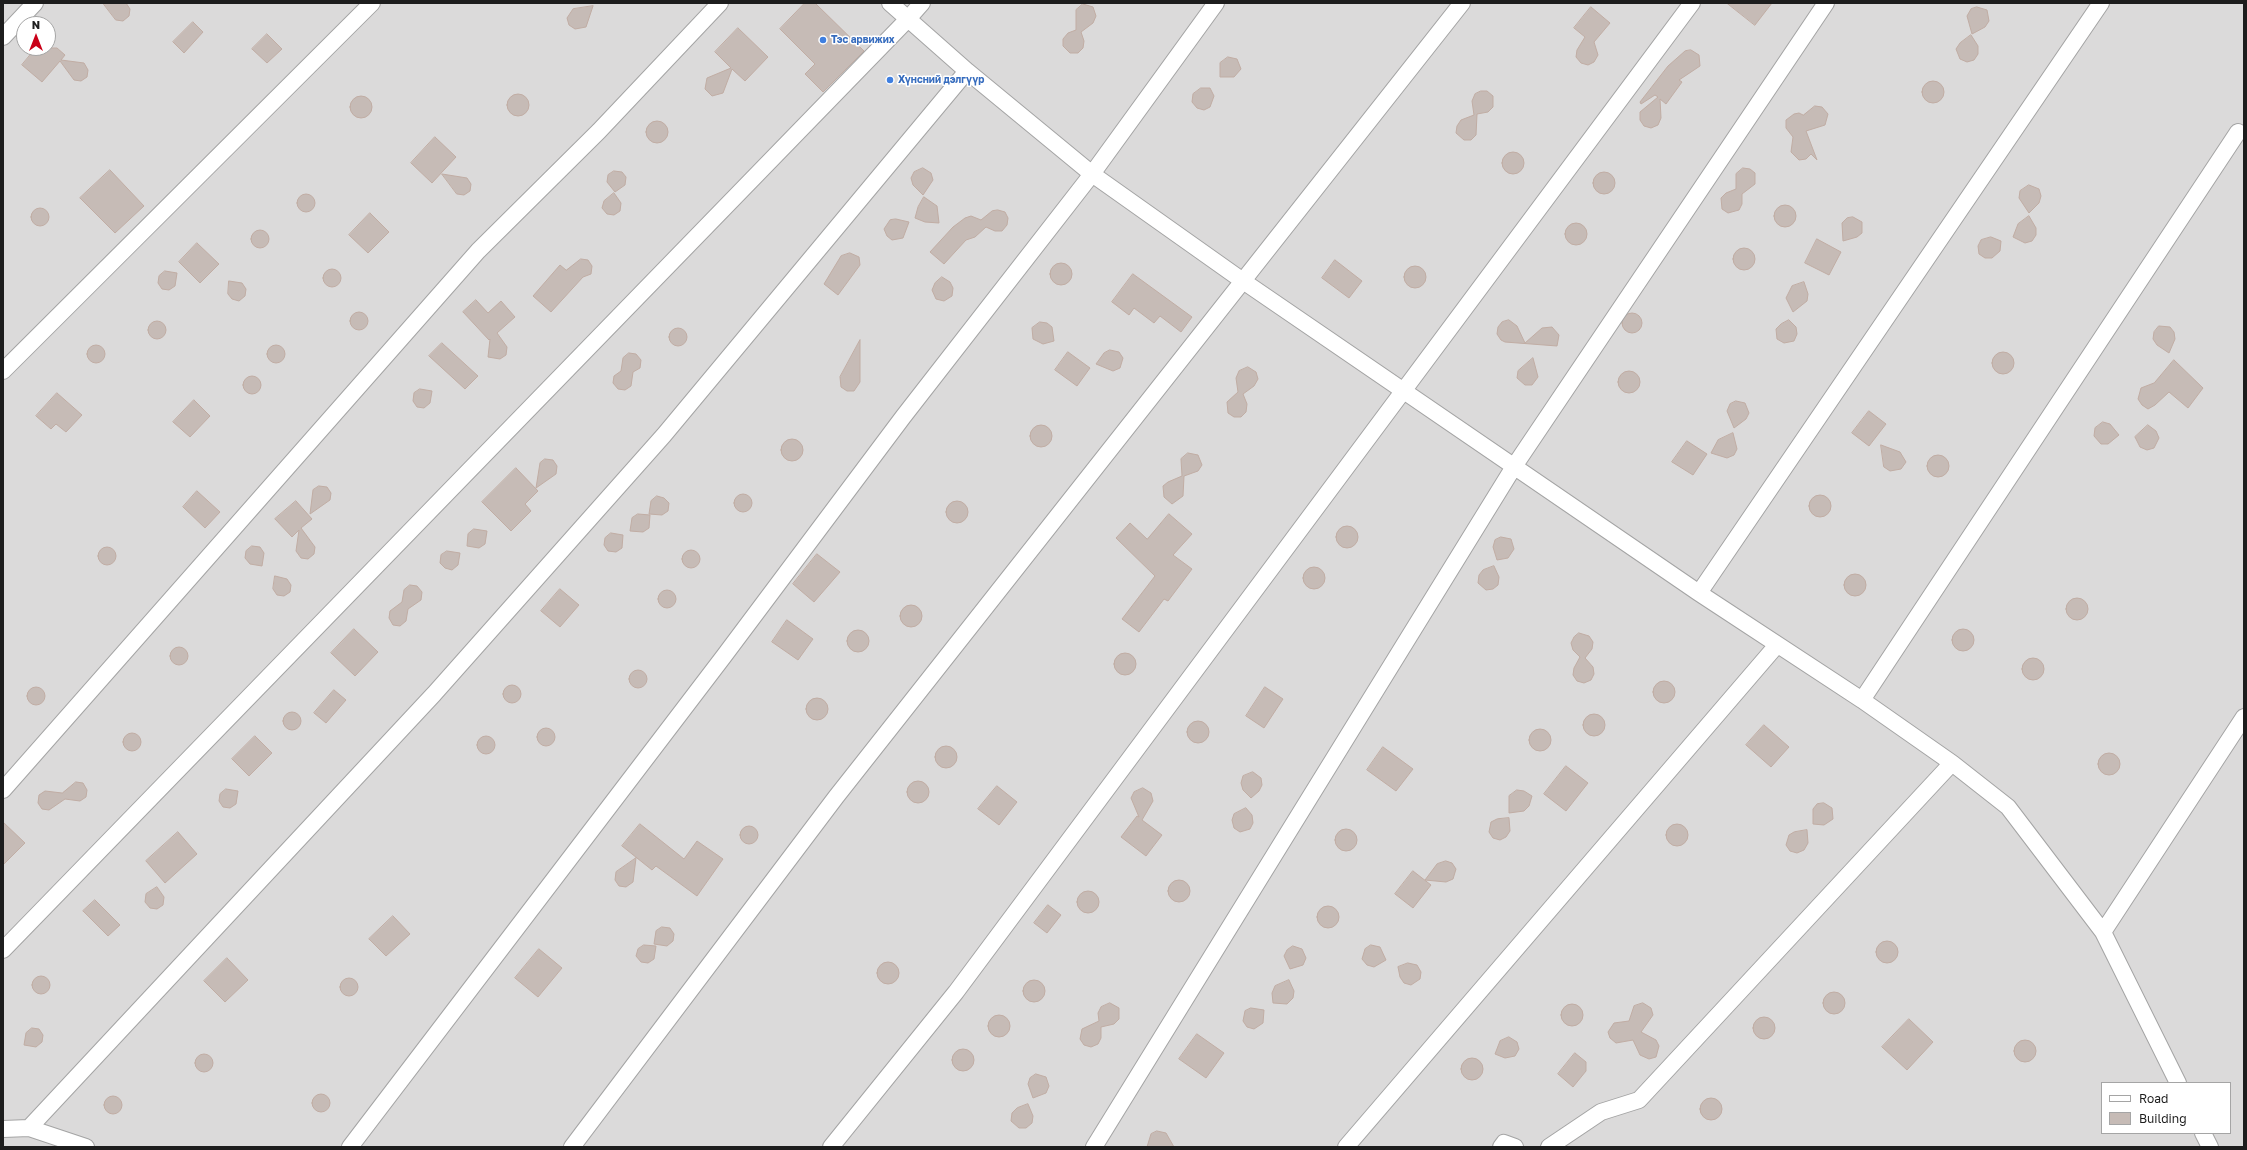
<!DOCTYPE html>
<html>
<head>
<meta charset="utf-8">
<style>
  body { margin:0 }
  #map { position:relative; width:2247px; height:1150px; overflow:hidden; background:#efe9e2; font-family:"Golos Text",sans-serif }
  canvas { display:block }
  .frame { position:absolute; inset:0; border:4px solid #1d1d1d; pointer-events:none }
  .legend { position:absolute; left:2101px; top:1082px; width:130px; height:52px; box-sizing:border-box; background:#fff; border:1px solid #a5a5a5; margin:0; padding:5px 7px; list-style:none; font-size:12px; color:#1d1d1d }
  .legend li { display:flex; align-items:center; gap:8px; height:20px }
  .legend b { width:20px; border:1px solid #a5a5a5 }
  .north { position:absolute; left:16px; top:16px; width:40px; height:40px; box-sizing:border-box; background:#fff; border:1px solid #a5a5a5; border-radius:50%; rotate:0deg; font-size:11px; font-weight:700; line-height:16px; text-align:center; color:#1d1d1d }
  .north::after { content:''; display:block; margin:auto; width:14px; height:18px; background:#ca0018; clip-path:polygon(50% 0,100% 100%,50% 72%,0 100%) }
</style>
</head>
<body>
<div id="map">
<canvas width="2247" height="1150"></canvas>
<div class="frame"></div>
<ul class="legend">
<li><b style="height:5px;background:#fff"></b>Road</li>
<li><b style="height:11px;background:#c6bbb6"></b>Building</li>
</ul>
<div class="north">N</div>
</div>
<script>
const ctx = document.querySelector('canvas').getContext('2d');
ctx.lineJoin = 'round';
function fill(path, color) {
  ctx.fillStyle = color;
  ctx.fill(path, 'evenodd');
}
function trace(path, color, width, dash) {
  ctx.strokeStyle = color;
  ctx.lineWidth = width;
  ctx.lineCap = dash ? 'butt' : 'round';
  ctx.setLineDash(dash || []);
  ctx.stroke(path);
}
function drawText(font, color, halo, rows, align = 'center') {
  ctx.font = font + ' "Golos Text",sans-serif';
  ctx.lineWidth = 3;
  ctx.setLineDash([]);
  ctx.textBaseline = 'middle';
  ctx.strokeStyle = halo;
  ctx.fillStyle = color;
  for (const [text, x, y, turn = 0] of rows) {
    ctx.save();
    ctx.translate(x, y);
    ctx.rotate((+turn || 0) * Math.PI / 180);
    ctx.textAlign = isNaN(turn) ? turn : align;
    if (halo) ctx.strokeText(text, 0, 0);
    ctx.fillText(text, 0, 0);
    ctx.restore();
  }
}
fill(new Path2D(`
  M3 3H2244V1147H3ZM24 24H48V48H24ZM2102 1083H2230V1133H2102Z`), '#dbdada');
const building = new Path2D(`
  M103 3H126L130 9 129 16 123 21 116 20Z
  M805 3H815L864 51 823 92 805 74 815 64 780 29Z
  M1727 3H1772L1755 25Z
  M1083 4 1093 7 1096 16 1093 23 1081 32 1084 41 1083 48 1078 53H1070L1063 46V39L1068 33 1076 30V10Z
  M593 6 586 27 575 29 569 25 567 18 573 9Z
  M1591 7 1610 23 1594 42 1598 55 1594 62 1588 65 1581 63 1576 57 1577 50 1585 37 1574 28Z
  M1977 7 1987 10 1989 21 1985 27 1972 34 1967 16 1971 9Z
  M193 22 203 32 184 53 173 42Z
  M738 28 768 57 745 81 732 69 723 93 712 96 705 89 707 78 731 68 715 52Z
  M267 34 282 49 267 63 252 49Z
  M1971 35 1978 46V54L1974 60 1967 62 1960 59 1956 49 1960 43Z
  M36 48H57L65 55 61 60 84 63 88 70 87 77 81 81 74 80 60 61 42 82 22 65Z
  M1691 50 1699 55 1700 66 1679 80 1682 82 1666 104 1660 99 1661 118 1658 125 1651 128 1644 126 1640 120V112L1658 97 1655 95 1641 104 1640 102 1668 66 1685 51Z
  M1228 57 1237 59 1241 69 1234 77H1220V63Z
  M1922 92a11 11 0 1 1 22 0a11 11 0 1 1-22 0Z
  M1201 88H1210L1214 96 1210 107 1204 110 1197 108 1192 102 1193 94Z
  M1481 91H1487L1493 96V107L1488 112 1477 114 1476 135 1471 140H1464L1456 133 1457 126 1461 120 1474 115 1472 101 1475 94Z
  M507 105a11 11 0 1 1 22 0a11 11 0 1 1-22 0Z
  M350 107a11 11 0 1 1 22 0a11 11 0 1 1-22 0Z
  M1815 106 1822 107 1828 114 1825 125 1806 131 1817 160 1811 154 1806 159 1799 160 1791 152 1793 137 1786 128V120L1794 114 1799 113 1803 115Z
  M646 132a11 11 0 1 1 22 0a11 11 0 1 1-22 0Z
  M435 137 456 157 432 183 411 163Z
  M1502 163a11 11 0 1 1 22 0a11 11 0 1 1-22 0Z
  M923 168 931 173 933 180 923 195 913 185 911 178 914 172Z
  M1743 168 1750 169 1755 173V184L1742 194V204L1739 210 1728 213 1722 209 1721 198 1726 193 1736 189V174Z
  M110 170 144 206 115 233 80 198Z
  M614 171 622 172 626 177 625 185 615 192 607 182 608 175Z
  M1593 183a11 11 0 1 1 22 0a11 11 0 1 1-22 0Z
  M442 174 467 178 471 184 470 191 464 195 457 194Z
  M2029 185 2039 189 2041 196 2039 203 2029 213 2019 198 2020 191Z
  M614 193 621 203 620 211 614 215 607 214 602 208 604 201Z
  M297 203a9 9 0 1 1 18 0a9 9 0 1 1-18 0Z
  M924 197 937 206 939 223 925 222 915 218 918 207Z
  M1774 216a11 11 0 1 1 22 0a11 11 0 1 1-22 0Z
  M31 217a9 9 0 1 1 18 0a9 9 0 1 1-18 0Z
  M998 210 1005 212 1008 218 1007 225 1002 231H995L986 227 975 237 966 240 944 264 930 252 953 227 965 218 971 216 981 220 992 211Z
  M370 213 389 232 368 253 349 235Z
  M2029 216 2036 228V235L2032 241 2025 243 2013 237 2018 224Z
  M1853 217 1862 222V233L1857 237 1843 241 1842 223 1847 218Z
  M896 219 909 222 903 238 892 240 887 236 884 229 890 220Z
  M1565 234a11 11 0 1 1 22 0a11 11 0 1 1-22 0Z
  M251 239a9 9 0 1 1 18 0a9 9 0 1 1-18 0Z
  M1991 237 2001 241 2000 251 1992 258H1985L1979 254 1978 246 1981 240Z
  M1817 239 1841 252 1829 275 1805 263Z
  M197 243 219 264 200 283 179 262Z
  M1733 259a11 11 0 1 1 22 0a11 11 0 1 1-22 0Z
  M850 253 859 257 860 265 838 295 824 284 841 256Z
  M581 259 588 260 592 266 591 274 583 277 551 312 533 296 560 265 566 270Z
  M1335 260 1362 281 1349 298 1322 278Z
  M1050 274a11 11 0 1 1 22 0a11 11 0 1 1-22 0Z
  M1404 277a11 11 0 1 1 22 0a11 11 0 1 1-22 0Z
  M323 278a9 9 0 1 1 18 0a9 9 0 1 1-18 0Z
  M165 271 177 273 175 286 169 290 162 289 158 283 159 276Z
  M1133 274 1192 317 1181 332 1160 316 1154 323 1134 308 1129 315 1112 302Z
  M942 277 950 282 953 288 952 296 944 301 936 299 932 290 935 283Z
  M229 281 242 283 246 289 245 296 239 301 232 299 228 294Z
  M1804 282 1808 294 1807 301 1793 312 1786 298 1792 286Z
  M476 300 488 313 501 301 515 317 497 333 507 347 506 355 500 359 488 357 490 339 489 340 463 312Z
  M350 321a9 9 0 1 1 18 0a9 9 0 1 1-18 0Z
  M1622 323a10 10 0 1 1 20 0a10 10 0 1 1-20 0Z
  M1509 320 1517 326 1525 343 1542 328 1552 327 1559 335 1557 346 1505 342 1501 340 1497 334 1498 327 1502 322Z
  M1789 320 1796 327 1797 334 1794 341 1784 343 1777 339 1776 329 1781 324Z
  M148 330a9 9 0 1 1 18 0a9 9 0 1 1-18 0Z
  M1040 322 1047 323 1052 327 1054 341 1043 344 1033 339 1032 328Z
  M2159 326 2170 327 2174 332 2175 339 2169 353 2157 345 2153 339 2154 332Z
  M669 337a9 9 0 1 1 18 0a9 9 0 1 1-18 0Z
  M860 340V382L854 391H847L841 387 840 377Z
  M442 343 478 376 465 389 429 356Z
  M267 354a9 9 0 1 1 18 0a9 9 0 1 1-18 0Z
  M87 354a9 9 0 1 1 18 0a9 9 0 1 1-18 0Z
  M1110 350 1119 352 1123 358 1120 368 1113 371 1096 364 1104 353Z
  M1992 363a11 11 0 1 1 22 0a11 11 0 1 1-22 0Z
  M1068 352 1090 368 1077 386 1055 370Z
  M629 353 636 354 641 360 640 368 633 372 631 386 625 390 618 389 613 383 614 376 621 371 623 358Z
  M1533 358 1538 377 1532 385H1525L1517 378 1518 371Z
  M2174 360 2203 388 2188 408 2169 392 2155 405 2148 409 2142 405 2138 399 2141 388 2154 383Z
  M1248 367 1256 372 1258 379 1254 386 1243 394 1247 404 1246 412 1241 417H1234L1228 413 1227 402 1238 392 1236 378 1239 371Z
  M1618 382a11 11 0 1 1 22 0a11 11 0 1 1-22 0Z
  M243 385a9 9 0 1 1 18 0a9 9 0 1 1-18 0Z
  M420 389 432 391 430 403 424 408 417 407 413 401 414 393Z
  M57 393 82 415 66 432 56 424 51 429 36 416Z
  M194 400 210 416 190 437 173 422Z
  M1736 401 1745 403 1749 413 1746 419 1734 428 1727 411 1730 404Z
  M1869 411 1886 424 1869 446 1852 433Z
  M2103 422 2110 424 2119 435 2108 444H2101L2094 436 2095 428Z
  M2148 425 2156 431 2159 438 2154 448 2147 450 2140 447 2135 437Z
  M1030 436a11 11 0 1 1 22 0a11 11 0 1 1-22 0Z
  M1733 433 1737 449 1734 455 1727 458 1711 453 1718 440Z
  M781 450a11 11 0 1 1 22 0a11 11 0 1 1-22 0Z
  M1687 441 1707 454 1693 475 1672 462Z
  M1881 445 1900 452 1906 462 1901 469 1890 471 1884 467Z
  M1188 453 1198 455 1202 465 1198 471 1184 476 1183 496 1172 504 1164 497 1163 486 1168 482 1182 476 1181 459Z
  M1927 466a11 11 0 1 1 22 0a11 11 0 1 1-22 0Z
  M545 459 553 460 557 466 556 474 536 488 540 463Z
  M516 468 538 491 525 504 531 511 511 531 482 502Z
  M319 486 327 487 331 493 330 500 310 514 313 490Z
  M197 491 220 512 205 528 183 507Z
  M734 503a9 9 0 1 1 18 0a9 9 0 1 1-18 0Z
  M1809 506a11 11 0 1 1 22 0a11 11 0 1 1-22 0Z
  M657 496 664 498 669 503 668 511 662 515 649 514 651 501Z
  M296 501 312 519 301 528 315 547 314 554 308 559 301 558 296 551 299 530 292 537 275 519Z
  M946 512a11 11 0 1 1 22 0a11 11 0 1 1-22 0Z
  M638 514 650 515 649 528 643 532 630 531 632 518Z
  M1169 514 1192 534 1173 555 1192 569 1168 601 1164 599 1139 632 1122 619 1155 576 1116 538 1130 523 1147 539Z
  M1336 537a11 11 0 1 1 22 0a11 11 0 1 1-22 0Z
  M474 529 487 531 485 544 479 548 467 546 468 534Z
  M611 533 623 535 622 548 616 552 608 551 604 545 605 538Z
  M1501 537 1511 539 1514 549 1508 558 1497 560 1493 547 1495 540Z
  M252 546 260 547 264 553 262 566 250 564 245 558 246 551Z
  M98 556a9 9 0 1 1 18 0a9 9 0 1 1-18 0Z
  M682 559a9 9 0 1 1 18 0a9 9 0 1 1-18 0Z
  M447 551 460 553 458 565 452 570 445 568 440 563 441 555Z
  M817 554 840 572 814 602 793 584Z
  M1494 566 1499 577 1498 585 1493 589 1486 590 1478 583 1479 575 1483 570Z
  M1303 578a11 11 0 1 1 22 0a11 11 0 1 1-22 0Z
  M1844 585a11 11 0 1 1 22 0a11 11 0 1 1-22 0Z
  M275 576 287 579 291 585 290 592 284 596 277 595 273 589Z
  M410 585 417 586 422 592 421 600 408 609 406 621 400 626 393 625 389 618 390 611 402 602 404 590Z
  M560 589 579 605 560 627 541 611Z
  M658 599a9 9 0 1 1 18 0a9 9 0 1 1-18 0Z
  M2066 609a11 11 0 1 1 22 0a11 11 0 1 1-22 0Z
  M900 616a11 11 0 1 1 22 0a11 11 0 1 1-22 0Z
  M787 620 813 639 798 660 772 642Z
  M1952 640a11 11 0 1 1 22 0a11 11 0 1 1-22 0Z
  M354 629 378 652 355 676 331 653Z
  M847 641a11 11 0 1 1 22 0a11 11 0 1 1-22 0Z
  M1579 633 1589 636 1593 642 1592 649 1585 658 1593 667 1594 674 1591 680 1584 683 1577 681 1573 675 1574 668 1580 657 1573 650 1571 643 1574 637Z
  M170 656a9 9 0 1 1 18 0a9 9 0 1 1-18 0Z
  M1114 664a11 11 0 1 1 22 0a11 11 0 1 1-22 0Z
  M2022 669a11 11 0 1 1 22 0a11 11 0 1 1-22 0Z
  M629 679a9 9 0 1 1 18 0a9 9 0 1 1-18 0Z
  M1653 692a11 11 0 1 1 22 0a11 11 0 1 1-22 0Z
  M503 694a9 9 0 1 1 18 0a9 9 0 1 1-18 0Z
  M27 696a9 9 0 1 1 18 0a9 9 0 1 1-18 0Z
  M1265 687 1283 699 1264 728 1246 716Z
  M334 690 346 700 326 723 314 713Z
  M806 709a11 11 0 1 1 22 0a11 11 0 1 1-22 0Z
  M283 721a9 9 0 1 1 18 0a9 9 0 1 1-18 0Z
  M1583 725a11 11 0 1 1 22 0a11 11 0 1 1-22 0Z
  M1187 732a11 11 0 1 1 22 0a11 11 0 1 1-22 0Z
  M1764 725 1789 747 1771 767 1746 745Z
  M537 737a9 9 0 1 1 18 0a9 9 0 1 1-18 0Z
  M1529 740a11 11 0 1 1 22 0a11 11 0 1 1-22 0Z
  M123 742a9 9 0 1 1 18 0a9 9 0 1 1-18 0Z
  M477 745a9 9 0 1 1 18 0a9 9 0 1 1-18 0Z
  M255 736 272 753 249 776 232 759Z
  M935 757a11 11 0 1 1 22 0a11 11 0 1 1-22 0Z
  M1383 747 1413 769 1396 791 1367 770Z
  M2098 764a11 11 0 1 1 22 0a11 11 0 1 1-22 0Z
  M1566 766 1588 783 1566 811 1544 794Z
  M1253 772 1261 778 1262 785 1259 791 1251 798 1243 790 1241 783 1243 776Z
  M907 792a11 11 0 1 1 22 0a11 11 0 1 1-22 0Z
  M76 782 83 783 87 790 86 797 80 801 65 799 49 810 42 809 38 803 39 795 45 791 62 793Z
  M997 786 1017 802 999 825 978 809Z
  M1143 788 1151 793 1153 801 1142 820 1162 835 1146 856 1121 837 1137 816 1139 817 1131 798 1134 792Z
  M226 789 238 791 236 804 230 808 223 807 219 801 220 794Z
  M1517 790 1524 791 1532 796 1529 806 1524 811 1509 813V796Z
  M1824 803 1832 808 1833 819 1824 825 1813 824V809L1817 804Z
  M1246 808 1252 815 1253 823 1250 829 1240 832 1234 828 1232 820 1234 814Z
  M1509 818 1510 831 1506 837 1500 840 1493 838 1489 832 1491 822 1497 819Z
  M3 822 25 843 3 865Z
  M640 824 684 859 697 841 723 859 697 896 656 866 652 870 622 846Z
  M1666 835a11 11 0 1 1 22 0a11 11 0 1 1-22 0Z
  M740 835a9 9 0 1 1 18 0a9 9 0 1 1-18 0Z
  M1335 840a11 11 0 1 1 22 0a11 11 0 1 1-22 0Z
  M1807 830 1808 843 1804 850 1797 853 1790 851 1786 845 1789 835 1794 832Z
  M178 832 197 854 165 883 146 861Z
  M636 858 633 882 626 887 619 886 615 880 616 872Z
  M1446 861 1452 863 1456 869 1453 879 1446 882 1425 880 1437 864Z
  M1413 871 1431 885 1413 908 1395 894Z
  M1168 891a11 11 0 1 1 22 0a11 11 0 1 1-22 0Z
  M157 887 164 897 163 905 157 909 150 908 145 902 146 894Z
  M1077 902a11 11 0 1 1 22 0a11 11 0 1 1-22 0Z
  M95 900 120 925 108 936 83 911Z
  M1048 905 1061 915 1047 933 1034 923Z
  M1317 917a11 11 0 1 1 22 0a11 11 0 1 1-22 0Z
  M393 916 410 934 386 956 369 939Z
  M662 927 670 928 674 934 673 941 667 946 654 944 656 931Z
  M1876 952a11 11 0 1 1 22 0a11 11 0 1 1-22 0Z
  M644 945 656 946 654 959 648 963 641 962 636 956 638 949Z
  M1371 945 1380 947 1386 960 1374 967 1367 965 1362 959 1365 949Z
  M1293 946 1302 949 1306 958 1303 965 1290 969 1284 956 1287 950Z
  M539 949 562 968 538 997 515 978Z
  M227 958 248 980 225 1002 204 981Z
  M877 973a11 11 0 1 1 22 0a11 11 0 1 1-22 0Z
  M1408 963 1417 965 1421 972 1420 979 1411 985 1404 983 1400 977 1398 967Z
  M32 985a9 9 0 1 1 18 0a9 9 0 1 1-18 0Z
  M340 987a9 9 0 1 1 18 0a9 9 0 1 1-18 0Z
  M1289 980 1294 991 1293 998 1287 1004 1273 1003 1272 993 1275 986Z
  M1023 991a11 11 0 1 1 22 0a11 11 0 1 1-22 0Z
  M1823 1003a11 11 0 1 1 22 0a11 11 0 1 1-22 0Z
  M1110 1003 1119 1008V1019L1114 1024 1101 1027V1038L1098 1044 1091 1047 1084 1045 1080 1039 1082 1029 1099 1021 1098 1013 1101 1007Z
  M1643 1003 1651 1008 1653 1015 1641 1032 1656 1040 1659 1046 1656 1057 1649 1059 1640 1055 1633 1040 1616 1043 1610 1038 1608 1032 1614 1023 1629 1021 1634 1006Z
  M1561 1015a11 11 0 1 1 22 0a11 11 0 1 1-22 0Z
  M1251 1008 1264 1010 1263 1023 1254 1029 1247 1027 1243 1021 1245 1011Z
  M988 1026a11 11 0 1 1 22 0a11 11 0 1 1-22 0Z
  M1753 1028a11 11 0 1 1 22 0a11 11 0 1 1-22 0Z
  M1909 1019 1933 1042 1907 1070 1882 1047Z
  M32 1028 39 1029 43 1035 42 1042 36 1047 24 1045 26 1033Z
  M1197 1034 1224 1053 1206 1078 1179 1059Z
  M1509 1037 1517 1042 1519 1049 1515 1056 1505 1058 1495 1054 1500 1041Z
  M2014 1051a11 11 0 1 1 22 0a11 11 0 1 1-22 0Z
  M952 1060a11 11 0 1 1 22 0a11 11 0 1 1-22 0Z
  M1575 1053 1586 1062V1071L1573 1087 1558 1074Z
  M195 1063a9 9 0 1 1 18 0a9 9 0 1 1-18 0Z
  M1461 1069a11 11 0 1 1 22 0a11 11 0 1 1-22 0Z
  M1036 1074 1046 1077 1049 1086 1046 1093 1033 1098 1028 1084 1030 1078Z
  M312 1103a9 9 0 1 1 18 0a9 9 0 1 1-18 0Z
  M104 1105a9 9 0 1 1 18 0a9 9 0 1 1-18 0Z
  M1700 1109a11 11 0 1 1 22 0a11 11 0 1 1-22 0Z
  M1028 1104 1033 1116 1032 1123 1026 1128H1019L1011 1121 1012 1113 1017 1108Z
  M1157 1131 1166 1133 1174 1147H1147L1151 1134Z`);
fill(building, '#c6bbb6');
trace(building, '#c1ada4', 1);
const street = new Path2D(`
  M890 3 967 71 1092 174 1243 281 1699 593 1862 700 1952 763 2008 807 2103 932 2178 1083
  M3 37 35 3
  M3 371 372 3
  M1699 593 2101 3
  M1862 700 2238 132
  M3 790 478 251 599 131 720 3
  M2103 932 2244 717
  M3 950 907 20 922 3
  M29 1128 434 694 664 435 967 71
  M3 1129 29 1128 86 1147
  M2203 1133 2210 1147
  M350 1147 724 656 903 417 1092 174 1216 3
  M572 1147 836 797 1462 3
  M831 1147 956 992 1692 3
  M1094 1147 1515 465 1826 3
  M1346 1147 1777 645
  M1501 1147 1504 1143 1515 1147
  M1549 1147 1601 1112 1639 1100 1952 763`);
trace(street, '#a4a4a4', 18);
trace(street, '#fff', 16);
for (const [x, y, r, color] of [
  [823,40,4,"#3f7fe0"],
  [890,80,4,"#3f7fe0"]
]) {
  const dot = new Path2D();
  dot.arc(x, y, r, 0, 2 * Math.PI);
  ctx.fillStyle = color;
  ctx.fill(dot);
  trace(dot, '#fff', 1.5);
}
drawText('bold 10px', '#366cbe', '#fff', [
  ["Тэс арвижих",831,40],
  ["Хүнсний дэлгүүр",898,80]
], 'left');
</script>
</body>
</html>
